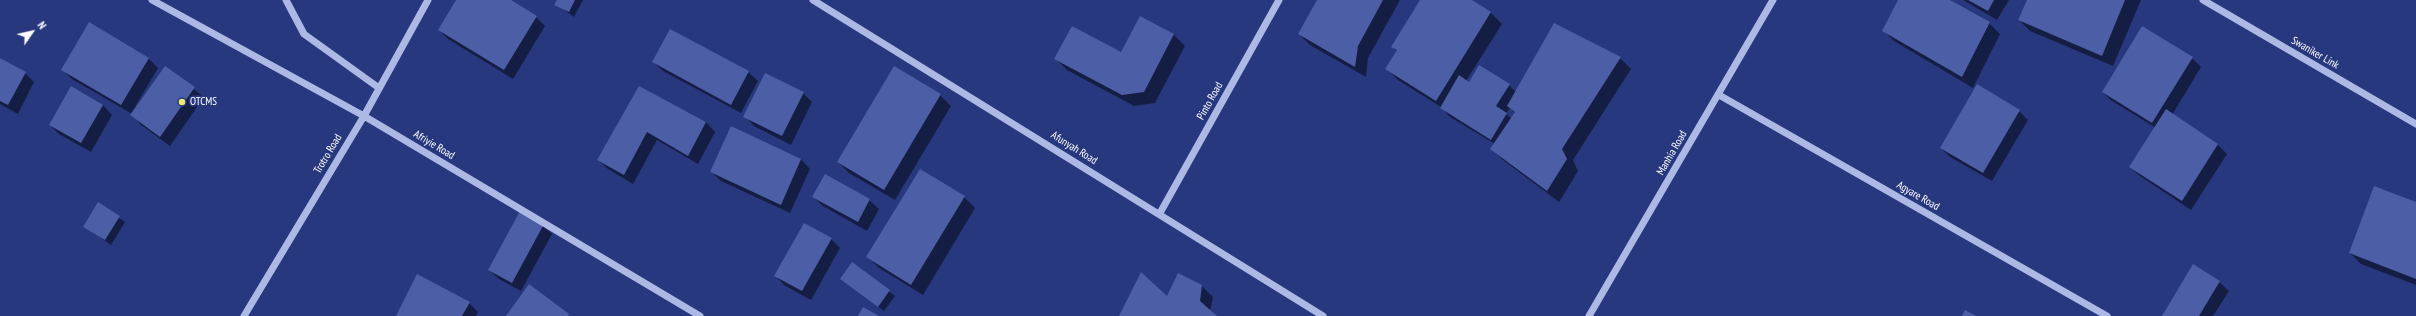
<!DOCTYPE html>
<html>
<head>
<meta charset="utf-8">
<style>
  body { margin:0 }
  #map { position:relative; width:2416px; height:316px; overflow:hidden; background:#27387e; font-family:"PT Sans Narrow",sans-serif }
  canvas { display:block }
  .north { position:absolute; left:12px; top:12px; width:40px; height:40px; -webkit-text-stroke:3px #27387e; paint-order:stroke; rotate:56deg; font-size:11px; font-weight:700; line-height:16px; text-align:center; color:#fff }
  .north::after { content:''; display:block; margin:auto; width:14px; height:18px; background:#fff; clip-path:polygon(50% 0,100% 100%,50% 72%,0 100%) }
</style>
</head>
<body>
<div id="map">
<canvas width="2416" height="316"></canvas>
<div class="north">N</div>
</div>
<script>
const ctx = document.querySelector('canvas').getContext('2d');
ctx.lineJoin = 'round';
function fill(path, color) {
  ctx.fillStyle = color;
  ctx.fill(path, 'evenodd');
}
function trace(path, color, width, dash) {
  ctx.strokeStyle = color;
  ctx.lineWidth = width;
  ctx.lineCap = dash ? 'butt' : 'round';
  ctx.setLineDash(dash || []);
  ctx.stroke(path);
}
function drawText(font, color, halo, rows, align = 'center') {
  ctx.font = font + ' "PT Sans Narrow",sans-serif';
  ctx.lineWidth = 3.5;
  ctx.setLineDash([]);
  ctx.textBaseline = 'middle';
  ctx.strokeStyle = halo;
  ctx.fillStyle = color;
  for (const [text, x, y, turn = 0] of rows) {
    ctx.save();
    ctx.translate(x, y);
    ctx.rotate((+turn || 0) * Math.PI / 180);
    ctx.textAlign = isNaN(turn) ? turn : align;
    if (halo) ctx.strokeText(text, 0, 0);
    ctx.fillText(text, 0, 0);
    ctx.restore();
  }
}
fill(new Path2D(`
  M457 0H509L536 17 545 26 513 79 448 39 439 30Z
  M558 0H583L574 17 556 4Z
  M1318 0H1400L1368 58 1366 77 1310 45 1299 34Z
  M1421 0H1470L1491 13 1502 24 1466 81 1469 83 1509 85 1516 92 1620 58 1631 69 1573 160 1578 171 1559 202 1503 160 1492 149 1495 144 1450 117 1441 107 1398 80 1387 69 1397 51 1393 47ZM1510 108 1515 113 1512 119 1506 114Z
  M1899 0H1948L1989 23 2000 34 1973 88 1894 41 1883 30Z
  M1963 0H2009L1997 20Z
  M2028 0H2141L2113 66 2030 31 2019 20Z
  M1140 17 1174 35 1185 46 1155 103 1134 106 1067 70 1056 59 1122 53Z
  M148 58 158 68 132 112 165 67 204 97 170 146 140 124 132 114 72 79 63 70Z
  M2192 58 2201 67 2172 115 2218 145 2227 154 2191 210 2140 176 2130 167 2156 128 2112 101 2103 92Z
  M0 59 25 73 34 82 18 114 0 104Z
  M653 62 748 72 758 81 741 113 663 71Z
  M640 87 706 122 715 132 698 164 657 140 633 184 608 169 598 160Z
  M803 93 812 102 791 145 754 126 745 116Z
  M940 95 951 106 895 200 849 173 838 162Z
  M103 105 112 115 91 152 59 134 50 125Z
  M2019 111 2028 120 1992 181 1950 157 1941 148Z
  M801 159 810 169 790 213 721 181 711 172Z
  M814 197 869 200 879 209 867 231 823 206Z
  M964 197 975 208 923 295 879 268 868 257Z
  M2416 203V285L2361 264 2350 253Z
  M99 204 125 222 111 245 85 226Z
  M543 225 552 234 521 291 499 279 489 270Z
  M831 239 840 248 811 300 784 285 775 275Z
  M852 264 895 296 884 311 841 279Z
  M2194 266 2219 282 2229 291 2213 316H2163Z
  M1202 286 1213 297 1210 312 1215 316H1120Z
  M469 303 478 312 476 316H397Z`), '#0007');
fill(new Path2D(`
  M456 0H511L537 16 504 70 438 30Z
  M557 0H575L569 12 554 5Z
  M1317 0H1383L1358 46 1355 67 1298 34Z
  M1420 0H1472L1491 12 1436 101 1385 69 1397 50 1391 47Z
  M1898 0H1950L1990 22 1962 77 1882 31Z
  M1968 0H1994L1988 11Z
  M2027 0H2125L2102 56 2018 20Z
  M1140 16 1174 34 1144 92 1122 95 1054 59 1072 26 1121 52Z
  M89 22 149 58 121 105 61 70Z
  M1554 23 1621 57 1562 149 1567 159 1547 191 1490 149 1515 112 1507 106Z
  M2142 26 2193 57 2152 123 2102 92Z
  M670 29 749 71 731 105 652 62Z
  M0 58 26 72 8 105 0 101Z
  M1479 65 1510 84 1496 106 1507 113 1491 140 1440 108 1459 75 1469 82Z
  M165 66 195 87 160 137 130 115Z
  M894 66 941 94 884 190 837 162Z
  M765 73 804 92 782 136 743 117Z
  M1977 84 2020 110 1983 173 1940 148Z
  M71 86 103 105 81 143 49 125Z
  M639 86 706 122 688 156 647 132 624 175 597 160Z
  M2166 109 2218 144 2182 201 2129 167Z
  M731 126 801 159 781 205 710 172Z
  M920 169 965 196 911 285 866 257Z
  M825 174 870 199 858 222 812 197Z
  M2374 186 2416 202V279L2349 253Z
  M98 202 120 216 105 240 83 227Z
  M520 211 544 224 512 283 488 270Z
  M804 223 832 238 802 291 774 276Z
  M852 262 890 290 878 307 840 279Z
  M2193 264 2220 281 2199 316H2162Z
  M1141 272 1167 296 1178 273 1202 285 1200 301 1217 316H1119Z
  M417 274 470 302 462 316H396Z
  M529 284 569 314 568 316H506Z
  M863 307 879 316H858Z
  M1965 310 1976 316H1962Z`), '#4c5ea5');
trace(new Path2D(`
  M152 0 364 116 700 316
  M286 0 304 34 379 88
  M813 0 1323 316
  M2203 0 2416 124
  M1719 95 2107 316
  M1160 213 1279 0
  M244 316 364 116 428 0
  M1589 316 1773 0`), '#adb9e5', 7);
for (const [x, y, r, color] of [
  [182,102,4,"#ede873"]
]) {
  const dot = new Path2D();
  dot.arc(x, y, r, 0, 2 * Math.PI);
  ctx.fillStyle = color;
  ctx.fill(dot);
  trace(dot, '#27387e', 1.5);
}
drawText('11px', '#fff', '#27387e', [
  ["Swaniker Link",2315,53,30],
  ["Pinto Road",1210,101,-61],
  ["Afriyie Road",434,145,31],
  ["Afunyah Road",1074,148,32],
  ["Manhia Road",1672,153,-60],
  ["Trotro Road",328,154,-59],
  ["Agyare Road",1918,196,30]
]);
drawText('11px', '#fff', '#27387e', [
  ["OTCMS",190,102]
], 'left');
</script>
</body>
</html>
